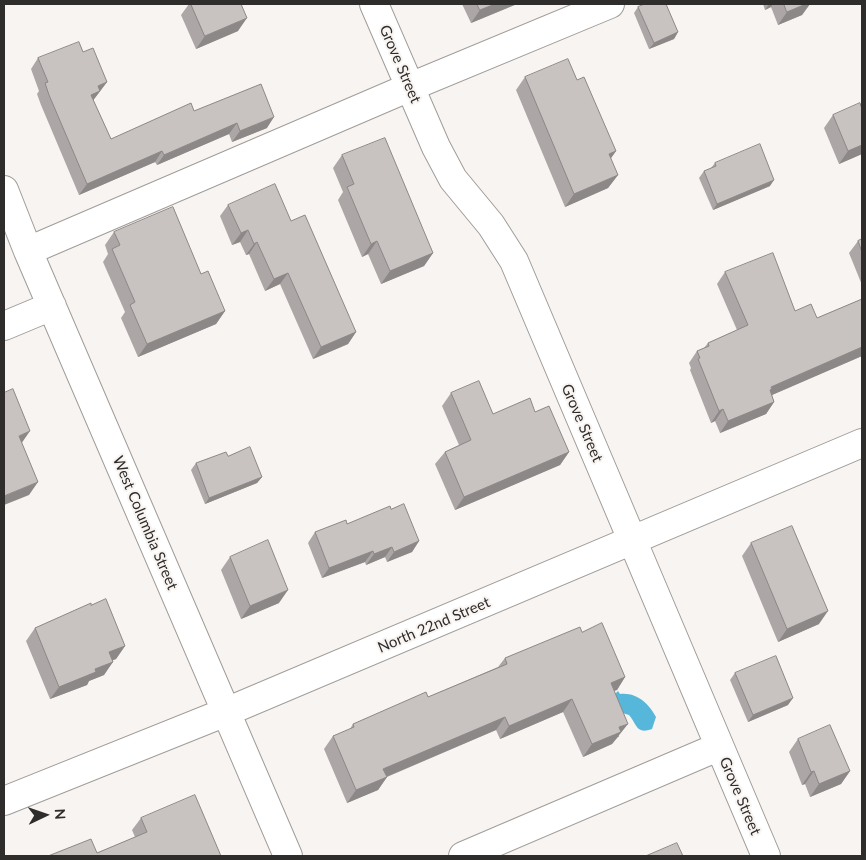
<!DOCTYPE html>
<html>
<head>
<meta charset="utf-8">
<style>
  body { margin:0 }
  #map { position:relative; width:866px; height:860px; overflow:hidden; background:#f8f4f1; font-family:Lato,sans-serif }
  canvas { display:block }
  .frame { position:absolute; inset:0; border:5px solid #2f2d2c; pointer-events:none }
  .north { position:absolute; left:20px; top:790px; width:50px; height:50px; -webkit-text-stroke:4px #f8f4f1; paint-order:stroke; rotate:87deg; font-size:14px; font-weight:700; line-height:20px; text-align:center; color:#2f2d2c }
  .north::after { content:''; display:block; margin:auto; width:18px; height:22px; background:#2f2d2c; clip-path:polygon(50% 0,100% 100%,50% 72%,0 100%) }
</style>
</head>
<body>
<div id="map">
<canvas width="866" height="860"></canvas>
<div class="frame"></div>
<div class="north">N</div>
</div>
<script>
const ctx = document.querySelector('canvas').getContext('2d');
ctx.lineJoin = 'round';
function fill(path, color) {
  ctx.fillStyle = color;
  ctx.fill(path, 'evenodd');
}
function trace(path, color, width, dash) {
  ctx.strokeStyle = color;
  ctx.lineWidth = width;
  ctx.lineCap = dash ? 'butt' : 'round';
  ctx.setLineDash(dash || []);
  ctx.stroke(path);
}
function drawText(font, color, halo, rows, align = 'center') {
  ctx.font = font + ' Lato,sans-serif';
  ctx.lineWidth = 4;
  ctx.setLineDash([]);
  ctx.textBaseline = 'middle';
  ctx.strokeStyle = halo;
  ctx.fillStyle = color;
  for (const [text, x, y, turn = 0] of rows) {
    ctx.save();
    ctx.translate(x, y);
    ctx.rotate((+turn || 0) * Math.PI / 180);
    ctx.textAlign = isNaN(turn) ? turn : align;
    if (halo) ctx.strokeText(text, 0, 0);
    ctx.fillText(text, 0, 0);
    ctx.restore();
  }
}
fill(new Path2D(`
  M618 691 620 694C637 692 649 704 656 717L652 729C636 735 637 724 629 715L619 712 613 696Z`), '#56b7da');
const minor = new Path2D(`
  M374 4 436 147 453 179 491 225 514 261 766 856
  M4 190 28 251 288 856
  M28 251 410 87 610 4
  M4 326 52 306
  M4 801 226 712 862 443
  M463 856 718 747`);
trace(minor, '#a09c99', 30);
trace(minor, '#fff', 28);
fill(new Path2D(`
  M189 4H241L238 31 196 49 181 15Z
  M462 4H517L471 23Z
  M763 4H810L802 15 778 25 771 7 765 10Z
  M638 7 678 32 674 39 649 49 634 13Z
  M83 52 107 82 93 100 111 139 194 111 267 128 232 142 229 134 157 165 155 162 79 195 41 105 37 94 39 91 31 69 38 58Z
  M525 77 577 80 616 151 610 159 618 175 608 188 565 207 516 90Z
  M862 109V154L839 164 824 128 833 115Z
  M342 155 433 253 424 266 381 284 368 254 362 257 338 200 343 192 333 168Z
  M715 163 770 186 713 210 699 178 704 171 711 168Z
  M228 205 291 221 356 332 348 344 313 359 280 284 265 291 249 254 246 255 240 242 232 245 220 216Z
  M114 232 201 274 225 311 216 324 138 357 121 318 125 312 103 262 108 254 105 245Z
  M862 239V285L849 253 858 241Z
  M725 272 795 311 817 318 862 299V356L772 395 774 402 766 414 720 433 715 421 711 423 690 370 691 368 689 363 697 351 704 348 708 343 737 330 717 284Z
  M451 393 493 414 535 412 569 452 560 465 455 510 435 464 445 452 459 445 442 406Z
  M196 463 262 477 257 483 205 504 191 470Z
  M391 509 419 541 412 552 387 562 385 557 366 565 365 562 322 578 308 543 315 532 347 524Z
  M751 543 819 624 778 642 742 556Z
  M230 557 279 603 241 619 221 570Z
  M91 605 125 646 116 659 113 660 104 675 89 681 87 685 50 699 26 641 35 628Z
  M582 632 625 677 617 690H614L619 737H618L612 744 583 757 563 712 500 739 496 730 387 777 378 790 347 803 324 749 333 736 350 729 353 724 428 697 498 667 505 658Z
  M735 673 788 705 748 722 730 680Z
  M798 739 850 771 841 784 810 797 805 784 802 785 789 752Z
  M141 818 221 856 97 853 135 837 132 830Z`), '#aca7a6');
fill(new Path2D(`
  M495 4H517L471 23 480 10Z
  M769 4H773L771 7 765 10Z
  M806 4H810L802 15 778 25 787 12Z
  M247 18 238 31 196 49 205 36Z
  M678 32 674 39 649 49 654 43Z
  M107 82 92 102 83 105 98 86Z
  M274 117 267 128 232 142 240 131Z
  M237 123 229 134 157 165 164 155Z
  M862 145V154L839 164 848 151Z
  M162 151 155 162 79 195 87 184Z
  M616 151 607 164 609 154Z
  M618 175 608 188 565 207 574 194Z
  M774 180 770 186 713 210 717 204Z
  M248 230 240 242 232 245 241 233Z
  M377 241 368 254 362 257 371 244Z
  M257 242 249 254 246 255 254 244Z
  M433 253 424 266 381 284 390 271Z
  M288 273 280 284 265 291 274 279Z
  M225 311 216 324 138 357 147 344Z
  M356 332 348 344 313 359 321 347Z
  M862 347V356L765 398 771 387Z
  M774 402 766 414 720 433 728 421Z
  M723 409 715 421 711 423 719 411Z
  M30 431 21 444 19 436Z
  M569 452 560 465 455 510 464 497Z
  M262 477 257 483 205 504 209 498Z
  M38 482 29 495 4 505V496Z
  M419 541 412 552 387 562 394 552Z
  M392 547 385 557 366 565 374 554Z
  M373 551 365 562 322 578 329 568Z
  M288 590 279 603 241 619 250 606Z
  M828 611 819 624 778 642 787 629Z
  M125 646 116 659 100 665 109 652Z
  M113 662 104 675 89 681 87 685 50 699 59 687 95 669Z
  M625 677 617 690 602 696 611 683Z
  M793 698 788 705 748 722 753 715Z
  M572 699 563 712 500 739 509 726Z
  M505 717 496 730 374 782 383 769Z
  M628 724 612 744 583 757 592 744 619 727Z
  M814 771 805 784 802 785 811 772Z
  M850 771 841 784 810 797 819 784Z
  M387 777 378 790 347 803 356 790Z`), '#8c8887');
const building = new Path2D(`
  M191 4H241L247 18 205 36Z
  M477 4H495L480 10Z
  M645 4H666L678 32 654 43 638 7Z
  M784 4H806L787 12Z
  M79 42 83 52 93 48 107 82 98 86 100 91 91 95 111 139 191 103 194 111 261 84 274 117 240 131 237 123 164 155 162 151 87 184 49 95 45 83 48 82 38 58Z
  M568 59 577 80 584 77 616 151 609 154 618 175 574 194 525 77Z
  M860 103 862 109V145L848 151 833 115Z
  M385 138 433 253 390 271 377 241 371 244 347 187 354 184 342 155Z
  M760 144 774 180 717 204 704 171 716 166 715 163Z
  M275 184 291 221 305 215 356 332 321 347 288 273 274 279 257 242 254 244 248 230 241 233 228 205Z
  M173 207 201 274 208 271 225 311 147 344 130 305 135 302 112 249 120 245 114 232Z
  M862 239V252L858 241Z
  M773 253 795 311 811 304 817 318 862 299V347L771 387 772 389 770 390 774 402 728 421 723 409 719 411 698 359 700 358 697 351 709 346 708 343 748 325 725 272Z
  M479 381 493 414 530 398 535 412 549 406 569 452 464 497 445 452 471 440 451 393Z
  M13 389 30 431 19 436 38 482 4 496V393Z
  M250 447 262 477 209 498 196 463 226 452 228 456Z
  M404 504 419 541 394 552 392 547 374 554 373 551 329 568 315 532 346 520 347 524 390 506 391 509Z
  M792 526 828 611 787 629 751 543Z
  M268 540 288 590 250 606 230 557Z
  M106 599 125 646 109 652 113 662 95 669 96 672 59 687 35 628 91 603V605Z
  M602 623 625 677 611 683 628 724 619 727 621 732 592 744 572 699 509 726 505 717 383 769 387 777 356 790 333 736 354 727 353 724 426 692 428 697 507 664 505 658 580 627 582 632Z
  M776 656 793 698 753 715 735 673Z
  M830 725 850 771 819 784 814 771 811 772 798 739Z
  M195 795 221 856H48L91 839 97 853 147 832 141 818Z
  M677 843 683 856H646Z`);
fill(building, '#c8c2c1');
trace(building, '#8c8887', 1);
drawText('15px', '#2f2d2c', '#f8f4f1', [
  ["Grove Street",400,64,67],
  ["Grove Street",582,423,67],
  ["West Columbia Street",145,523,67],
  ["North 22nd Street",434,625,-23],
  ["Grove Street",740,796,67]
]);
</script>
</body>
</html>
